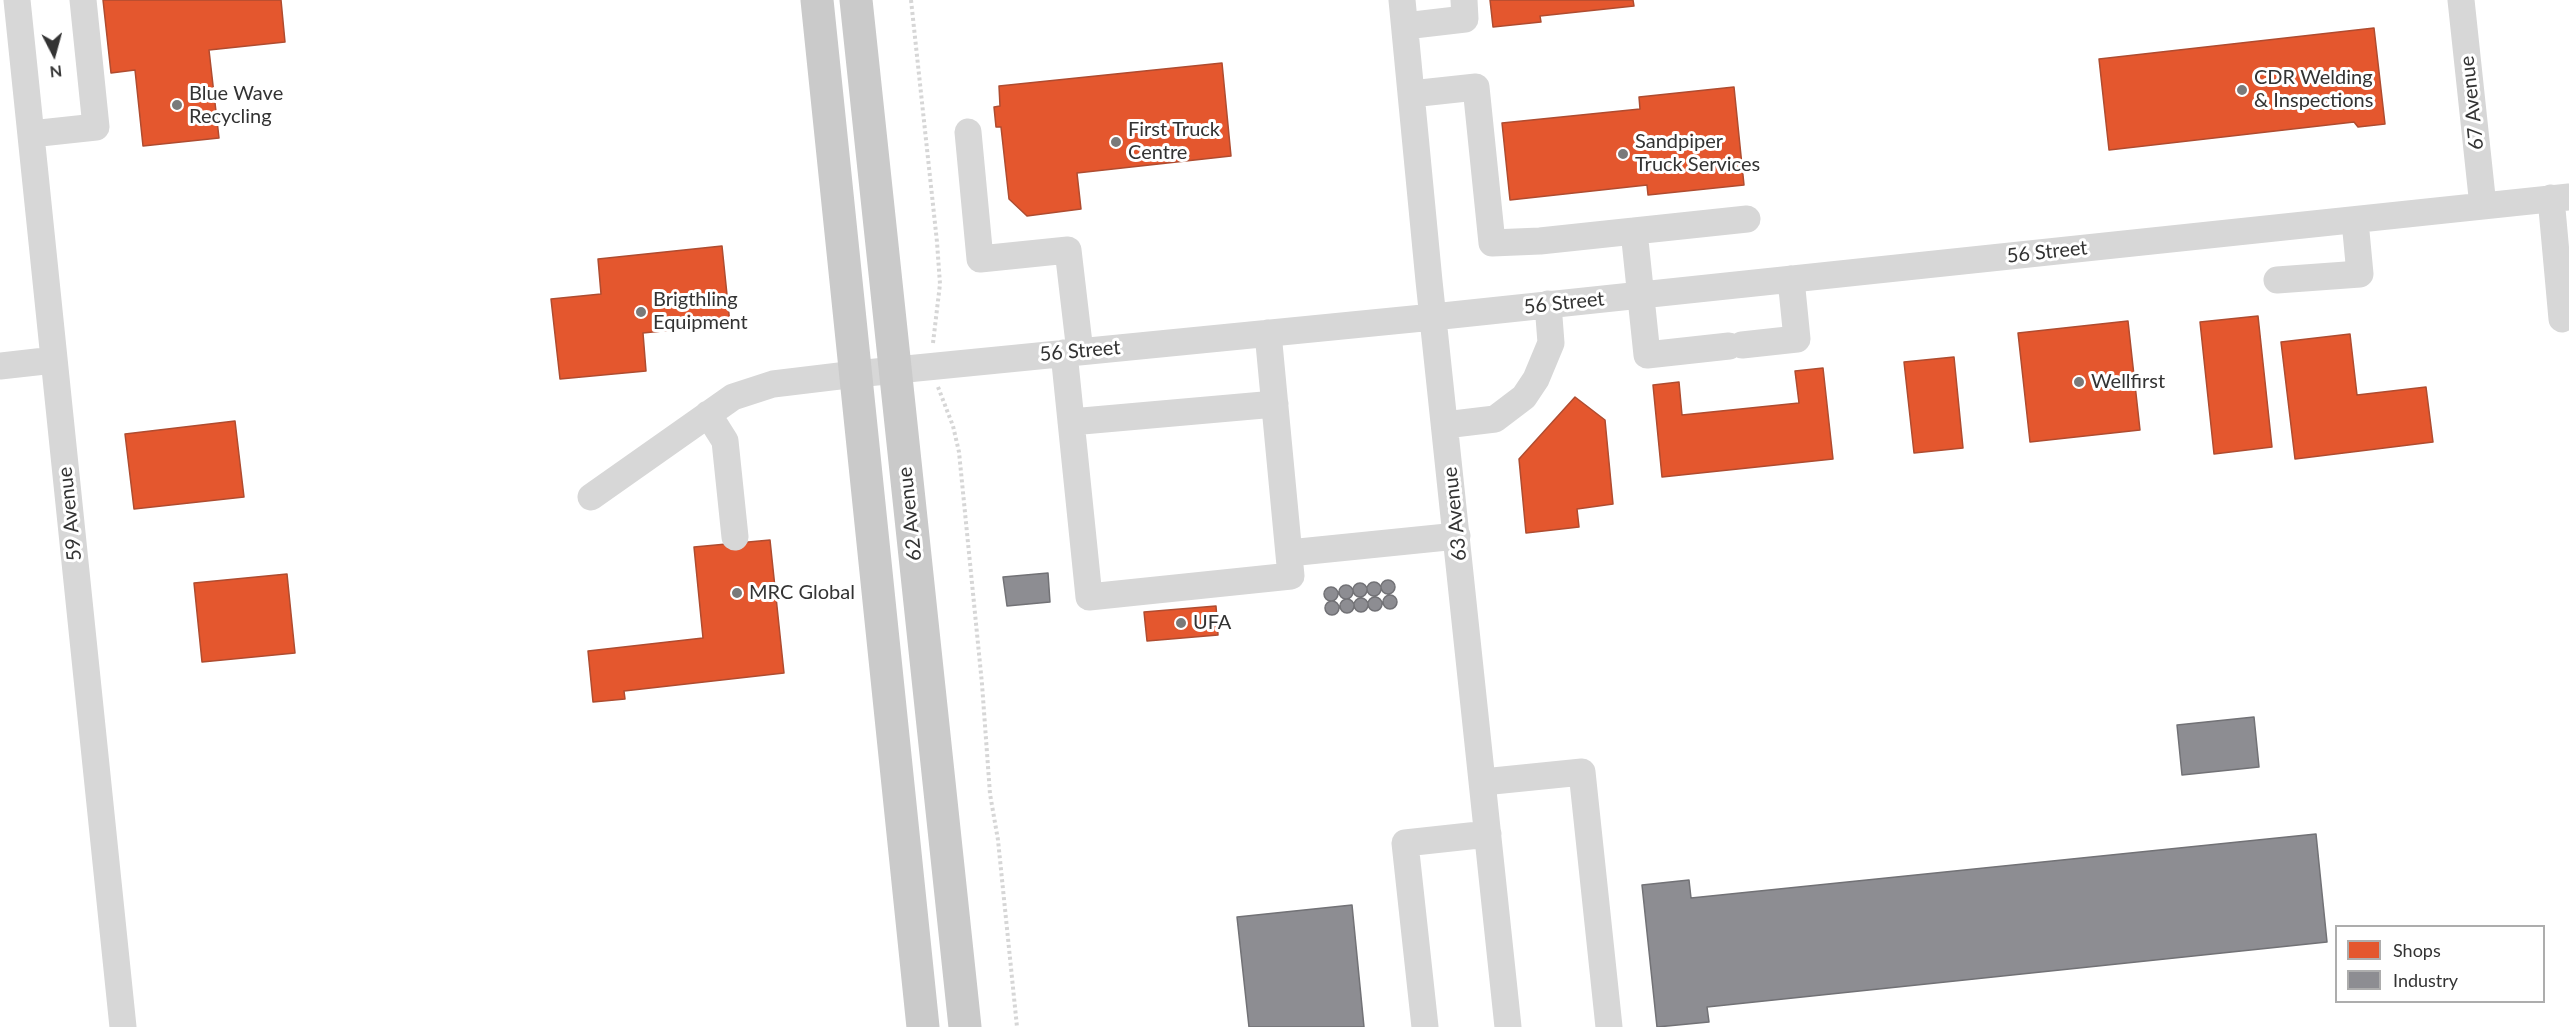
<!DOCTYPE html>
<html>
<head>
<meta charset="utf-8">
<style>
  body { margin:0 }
  #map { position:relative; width:2569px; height:1027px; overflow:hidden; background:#fff; font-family:Lato,sans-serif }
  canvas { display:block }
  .legend { position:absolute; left:2335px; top:925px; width:210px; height:78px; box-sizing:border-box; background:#fff; border:2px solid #adadad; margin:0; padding:8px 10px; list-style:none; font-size:18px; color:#333 }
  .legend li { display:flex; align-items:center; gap:12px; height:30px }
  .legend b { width:30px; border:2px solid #adadad }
  .north { position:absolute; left:24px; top:24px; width:60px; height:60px; -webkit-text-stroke:4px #fff; paint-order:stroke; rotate:174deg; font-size:16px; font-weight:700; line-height:24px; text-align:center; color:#333 }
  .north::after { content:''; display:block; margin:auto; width:21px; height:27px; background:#333; clip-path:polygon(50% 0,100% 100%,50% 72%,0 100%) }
</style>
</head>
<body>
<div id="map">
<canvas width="2569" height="1027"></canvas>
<ul class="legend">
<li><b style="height:16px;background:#e4572e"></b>Shops</li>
<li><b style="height:16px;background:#8d8d92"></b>Industry</li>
</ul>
<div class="north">N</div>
</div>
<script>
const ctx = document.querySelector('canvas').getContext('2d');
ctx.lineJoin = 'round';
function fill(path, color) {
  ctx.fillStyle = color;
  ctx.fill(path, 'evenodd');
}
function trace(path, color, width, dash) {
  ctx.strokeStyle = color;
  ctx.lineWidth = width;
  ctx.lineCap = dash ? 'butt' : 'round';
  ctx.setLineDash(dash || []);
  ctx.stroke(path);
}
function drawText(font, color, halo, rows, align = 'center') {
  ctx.font = font + ' Lato,sans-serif';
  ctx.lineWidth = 6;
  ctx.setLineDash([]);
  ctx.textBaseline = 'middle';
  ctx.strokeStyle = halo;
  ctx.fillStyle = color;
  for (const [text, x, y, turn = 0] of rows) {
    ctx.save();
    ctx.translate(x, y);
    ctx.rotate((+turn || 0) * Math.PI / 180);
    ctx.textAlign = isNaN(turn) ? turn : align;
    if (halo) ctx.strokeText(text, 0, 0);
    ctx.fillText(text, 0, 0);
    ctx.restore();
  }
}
const shops = new Path2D(`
  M103 0H281L285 42 209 50 219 138 143 146 135 70 111 73Z
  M1490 0H1633L1634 6 1540 16 1541 22 1493 27Z
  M2374 28 2385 124 2358 127 2354 122 2109 150 2099 59Z
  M1222 63 1231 156 1077 173 1081 209 1027 216 1009 199 1001 127H996L994 107 1000 106 999 86Z
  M1734 87 1744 185 1648 195 1647 185 1510 200 1502 123 1640 109 1639 97Z
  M722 246 730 324 643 333 646 371 560 379 551 299 601 294 598 259Z
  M2258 316 2272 447 2214 454 2200 322Z
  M2128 321 2140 430 2030 442 2018 333Z
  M2350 334 2357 395 2426 387 2433 442 2295 459 2281 342Z
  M1954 357 1963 448 1914 453 1904 362Z
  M1823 368 1833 459 1662 477 1653 385 1679 382 1682 415 1799 403 1795 371Z
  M1575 397 1605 420 1613 504 1577 509 1579 527 1526 533 1519 459Z
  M235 421 244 497 134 509 125 434Z
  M770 540 784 673 624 691 625 699 593 702 588 651 703 638 694 547Z
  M287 574 295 653 202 662 194 583Z
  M1216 606 1218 635 1147 641 1144 612Z`);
fill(shops, '#e4572e');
trace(shops, '#af4c30', 1.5);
const industry = new Path2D(`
  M1048 573 1050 602 1007 606 1003 577Z
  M1381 587a7 7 0 1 1 14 0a7 7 0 1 1-14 0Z
  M1367 589a7 7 0 1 1 14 0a7 7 0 1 1-14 0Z
  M1353 590a7 7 0 1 1 14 0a7 7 0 1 1-14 0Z
  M1339 592a7 7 0 1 1 14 0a7 7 0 1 1-14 0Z
  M1324 594a7 7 0 1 1 14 0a7 7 0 1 1-14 0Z
  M1383 602a7 7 0 1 1 14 0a7 7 0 1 1-14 0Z
  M1368 604a7 7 0 1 1 14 0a7 7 0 1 1-14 0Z
  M1354 605a7 7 0 1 1 14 0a7 7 0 1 1-14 0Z
  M1340 606a7 7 0 1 1 14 0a7 7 0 1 1-14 0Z
  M1325 608a7 7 0 1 1 14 0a7 7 0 1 1-14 0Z
  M2254 717 2259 767 2182 775 2177 725Z
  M2316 834 2327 942 1707 1007 1709 1022 1657 1027 1642 885 1689 880 1691 898Z
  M1352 905 1364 1027H1249L1237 917Z`);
fill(industry, '#8d8d92');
trace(industry, '#727276', 1.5);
trace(new Path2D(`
  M911 0 937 242 940 284 933 343
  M938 387 953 426 959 452 982 684 990 794 998 840 1017 1027`), '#d6d6d6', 4, [3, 3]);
trace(new Path2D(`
  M17 0 123 1027
  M1402 0 1429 281 1508 1027
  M2461 0 2483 206
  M1405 26 1465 19 1464 0
  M1411 94 1476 87 1492 243 1540 241 1747 219
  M968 132 980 259 1068 250 1080 352
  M31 134 96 127 83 0
  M2551 198 2562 319
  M1634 231 1647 355 1729 346
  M2277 280 2360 274 2355 221
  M1742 345 1797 339 1791 279
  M1064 353 1089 597 1291 576 1268 333
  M0 366 54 360
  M708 414 725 441 735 537
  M1071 422 1275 404
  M1445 425 1495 419 1524 397 1536 379 1551 343 1548 304
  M591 497 733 397 773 384 856 374 1433 317 2569 197
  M1289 553 1457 536
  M1483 782 1582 772 1609 1027
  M1425 1027 1405 843 1488 834`), '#d7d7d7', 27);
trace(new Path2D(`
  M817 0 923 1027
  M856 0 965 1027`), '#cacaca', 33);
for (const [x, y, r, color] of [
  [2242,90,6,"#7a7a7a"],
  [177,105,6,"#7a7a7a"],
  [1116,142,6,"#7a7a7a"],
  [1623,154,6,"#7a7a7a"],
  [641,312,6,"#7a7a7a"],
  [2079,382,6,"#7a7a7a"],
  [737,593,6,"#7a7a7a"],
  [1181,623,6,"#7a7a7a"]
]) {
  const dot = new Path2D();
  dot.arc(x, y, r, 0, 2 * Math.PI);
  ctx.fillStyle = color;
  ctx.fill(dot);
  trace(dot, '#fff', 2);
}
drawText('20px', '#333', '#fff', [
  ["CDR Welding",2254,78],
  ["& Inspections",2254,101],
  ["Blue Wave",189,94],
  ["Recycling",189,117],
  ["First Truck",1128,130],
  ["Centre",1128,153],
  ["Sandpiper",1635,142],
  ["Truck Services",1635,165],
  ["Brigthling",653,300],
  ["Equipment",653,323],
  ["Wellfirst",2091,382],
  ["MRC Global",749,593],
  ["UFA",1193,623]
], 'left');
drawText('20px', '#333', '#fff', [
  ["67 Avenue",2472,103,-96],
  ["56 Street",2047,252,-6],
  ["56 Street",1564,303,-6],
  ["56 Street",1080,351,-5],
  ["59 Avenue",70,514,-96],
  ["62 Avenue",910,514,-96],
  ["63 Avenue",1455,514,-96]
]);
</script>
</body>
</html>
